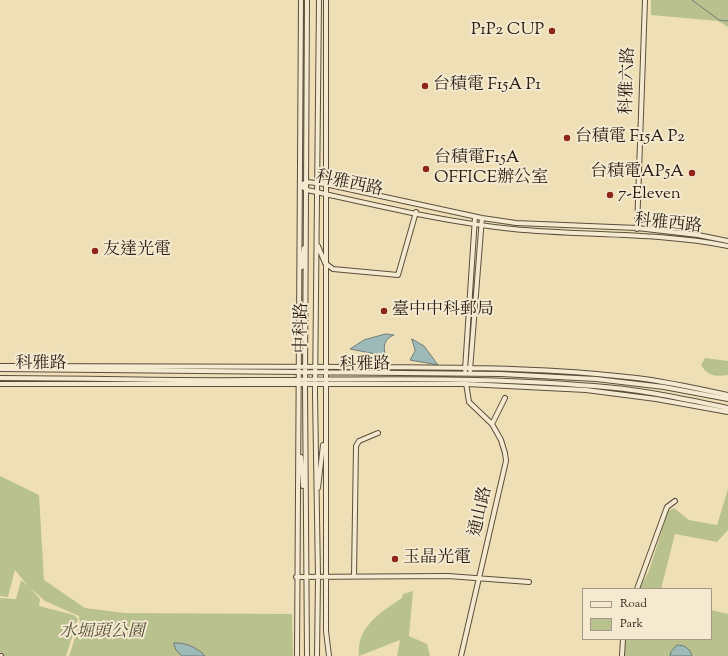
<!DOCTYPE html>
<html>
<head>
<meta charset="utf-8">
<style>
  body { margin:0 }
  #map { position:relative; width:728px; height:656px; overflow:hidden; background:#efdfb7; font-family:"Sorts Mill Goudy",serif }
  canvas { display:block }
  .legend { position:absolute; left:582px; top:588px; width:130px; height:52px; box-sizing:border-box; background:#f5ead0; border:1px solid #a49986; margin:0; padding:5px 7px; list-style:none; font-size:12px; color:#2b1f16 }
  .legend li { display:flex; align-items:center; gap:8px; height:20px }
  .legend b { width:20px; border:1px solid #a49986 }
</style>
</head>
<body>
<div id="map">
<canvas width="728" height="656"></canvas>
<ul class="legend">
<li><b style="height:5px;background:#f5ead0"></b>Road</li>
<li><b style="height:11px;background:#b9c28f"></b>Park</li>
</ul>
</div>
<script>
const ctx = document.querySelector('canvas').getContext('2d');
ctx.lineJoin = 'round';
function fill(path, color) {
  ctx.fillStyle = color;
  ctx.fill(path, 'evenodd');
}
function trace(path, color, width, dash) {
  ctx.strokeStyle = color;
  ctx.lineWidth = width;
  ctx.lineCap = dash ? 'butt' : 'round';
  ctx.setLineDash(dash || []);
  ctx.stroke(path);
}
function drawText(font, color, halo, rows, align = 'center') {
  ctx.font = font + ' "Sorts Mill Goudy","Noto Serif TC",serif';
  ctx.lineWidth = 4;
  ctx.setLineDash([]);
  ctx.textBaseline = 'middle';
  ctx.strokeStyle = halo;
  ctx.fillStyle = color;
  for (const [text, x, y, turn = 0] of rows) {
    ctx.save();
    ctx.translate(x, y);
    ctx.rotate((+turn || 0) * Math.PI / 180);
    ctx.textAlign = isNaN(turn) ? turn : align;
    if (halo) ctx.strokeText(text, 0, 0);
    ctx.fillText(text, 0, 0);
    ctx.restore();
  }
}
fill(new Path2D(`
  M651 0H728V27L718 21 651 15Z
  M705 358 728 361V375C715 377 708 376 701 365Z
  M0 476 39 495 44 580 85 608 125 613 292 614 293 656H69L80 623 79 616 45 601 30 588 40 599 39 606 74 615 78 619 66 656H0V598L16 599 21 580 28 586 15 570 8 597 0 596Z
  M728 489V530L717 542 675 534 661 589H639L649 571 668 511 674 508 689 520 717 525Z
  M413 591 409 636 427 644 430 656H397L400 640 359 656C356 627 380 613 402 598L403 594Z
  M711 610 728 614V656H622L626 639H711Z`), '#b9c28f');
const water = new Path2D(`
  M386 334 394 335C385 338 382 347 386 356L350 349 364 340Z
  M412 339 424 346 438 365 410 360 415 351Z
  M174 643C185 642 198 648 205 656H182L176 650Z
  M677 645C684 645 690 648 692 656H670L671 652Z`);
fill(water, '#9dbab8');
trace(water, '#6f7c77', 1);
trace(new Path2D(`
  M692 0 719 20 728 21`), '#6f7c77', 1);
const minor = new Path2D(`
  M326 0V631L329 656
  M300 185 307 190C375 205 444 222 513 229 585 236 657 232 728 246
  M300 185 307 182 325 184 482 218 516 223 637 228 698 235 728 241
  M637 229 645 0
  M318 246 325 263 333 269 398 275 416 212
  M302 267 304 248
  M0 366C122 367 245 366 367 367 453 368 541 367 627 377 661 380 694 388 728 395
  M0 369 501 374 596 379 664 387 728 399
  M465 370 475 217
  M470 370 482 218
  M0 378C82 378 164 381 246 380 362 380 478 376 594 386 639 389 684 399 728 408
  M0 384H467L586 390 656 399 728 412
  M492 424 505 398
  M301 457 303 486
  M318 488 323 445
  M354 576 356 446 359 441 378 433
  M296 577 448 576 529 582
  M637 589 667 507 675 501
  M0 656H1
  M297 656 301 0
  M307 656 305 384 307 0
  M317 656 318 577 315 394 319 0
  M461 656 506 461 505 453 501 440 492 424 469 402 466 383
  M622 656 623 639`);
trace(minor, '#5c4f3e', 6);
trace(minor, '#f5ead0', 4);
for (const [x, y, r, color] of [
  [552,31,4,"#8f2418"],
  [425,86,4,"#8f2418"],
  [567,138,4,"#8f2418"],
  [426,169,4,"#8f2418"],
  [692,173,4,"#8f2418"],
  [610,195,4,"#8f2418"],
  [95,251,4,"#8f2418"],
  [384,311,4,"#8f2418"],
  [395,559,4,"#8f2418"]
]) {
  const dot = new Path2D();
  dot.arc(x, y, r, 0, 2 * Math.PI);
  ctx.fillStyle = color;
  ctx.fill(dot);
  trace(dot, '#f5ead0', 1.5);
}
drawText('17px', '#2b1f16', '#f5ead0', [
  ["P1P2 CUP",544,31,"right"],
  ["台積電 F15A P1",433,86],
  ["台積電 F15A P2",575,138],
  ["台積電F15A",434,159],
  ["OFFICE辦公室",434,179],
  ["台積電AP5A",684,173,"right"],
  ["7-Eleven",618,195],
  ["友達光電",103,251],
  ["臺中中科郵局",392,311],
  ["玉晶光電",403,559]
], 'left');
drawText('17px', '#2b1f16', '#f5ead0', [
  ["科雅六路",629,81,-88],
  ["科雅西路",349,185,12],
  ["科雅西路",668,225,6],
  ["中科路",303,328,-89],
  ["科雅路",41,365],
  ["科雅路",365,366,-1],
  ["通山路",482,512,-77]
]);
drawText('italic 17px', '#56503a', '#f5ead0', [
  ["水堀頭公園",102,633]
]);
</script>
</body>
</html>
